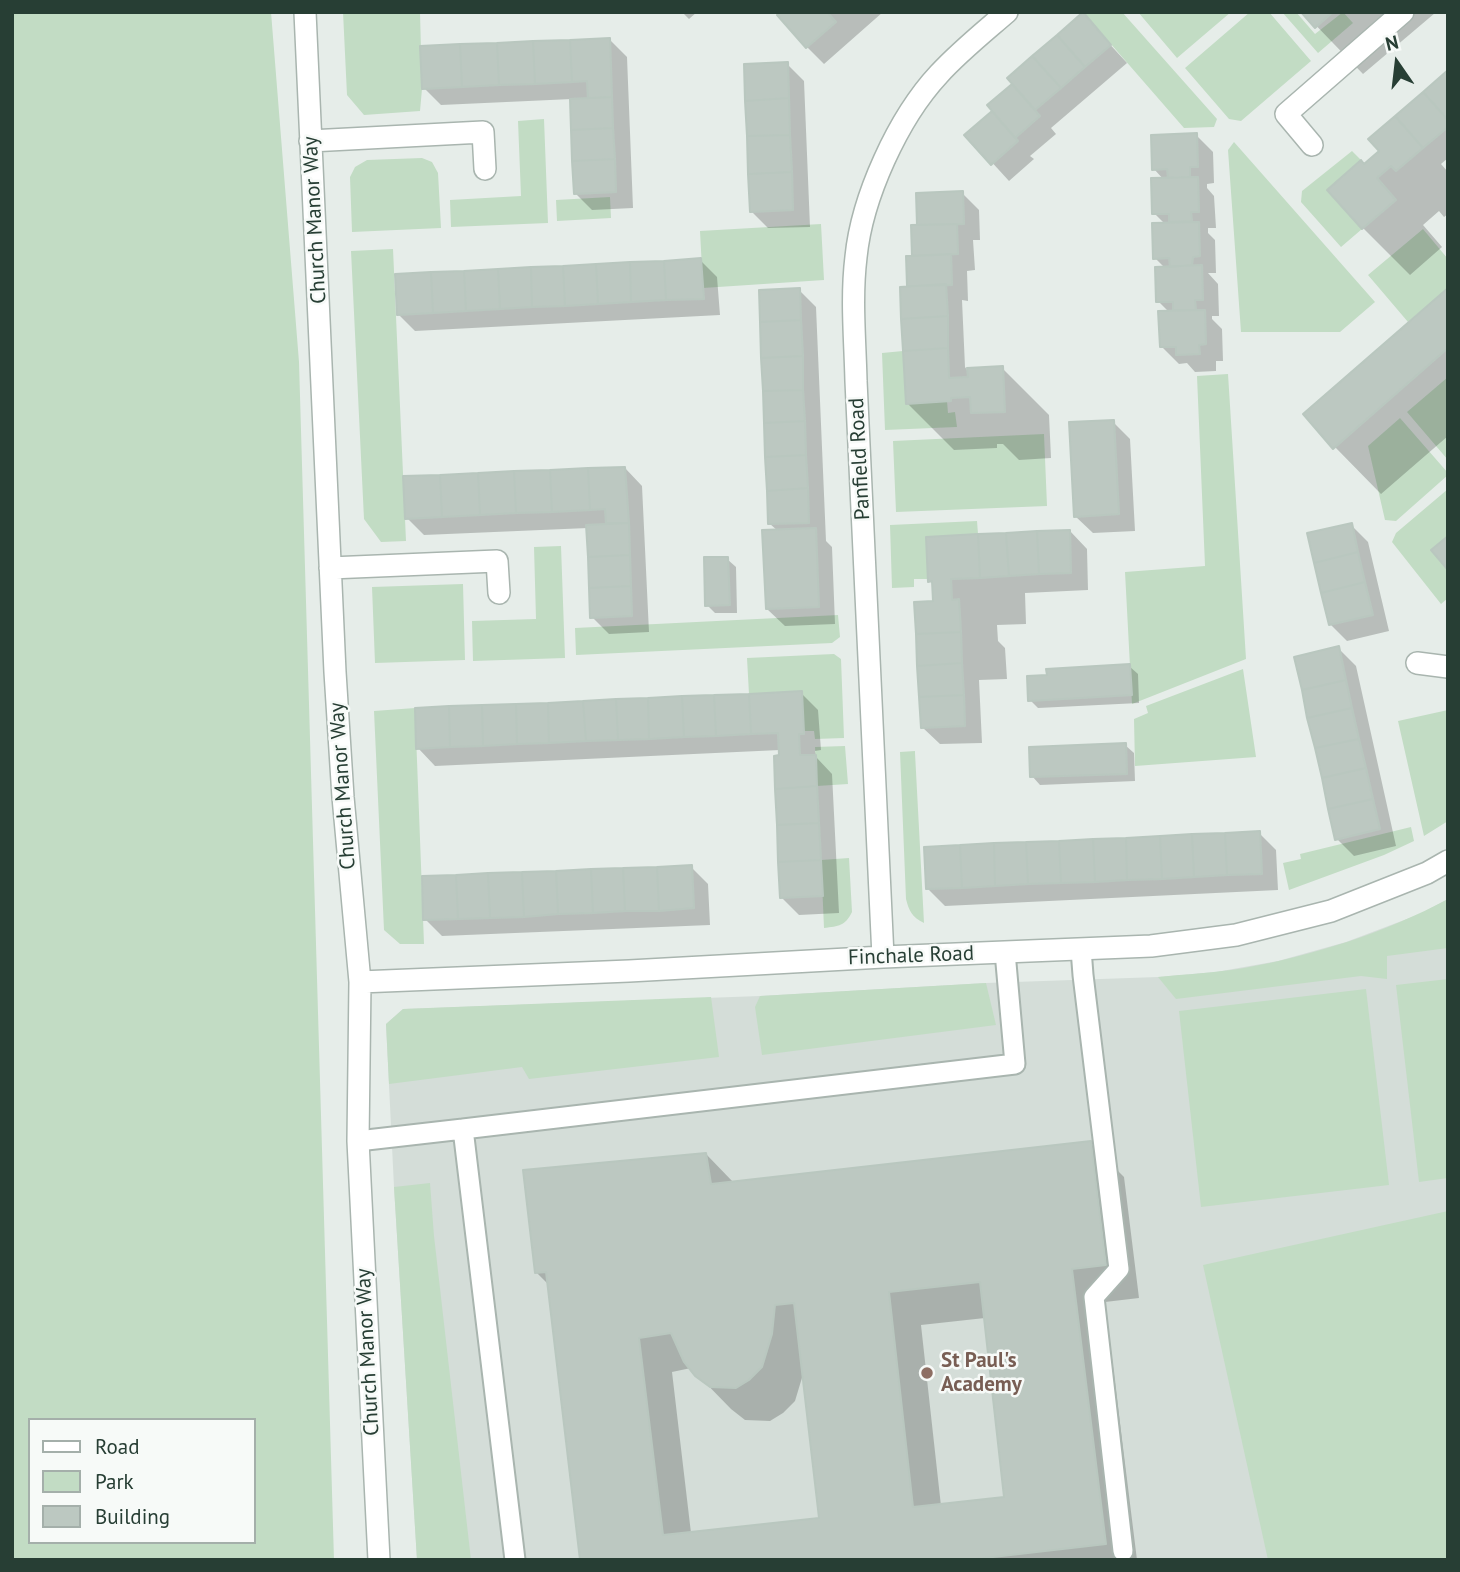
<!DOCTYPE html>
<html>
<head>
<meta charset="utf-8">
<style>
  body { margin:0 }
  #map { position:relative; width:1460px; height:1572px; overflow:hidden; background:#e6ede9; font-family:"PT Sans",sans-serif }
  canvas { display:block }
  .frame { position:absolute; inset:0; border:14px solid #273e34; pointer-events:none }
  .legend { position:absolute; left:28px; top:1418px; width:228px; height:126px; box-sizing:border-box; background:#f7faf8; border:2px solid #a4afaa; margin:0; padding:9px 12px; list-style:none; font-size:21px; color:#273e34 }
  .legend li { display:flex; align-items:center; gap:14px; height:35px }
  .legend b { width:35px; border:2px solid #a4afaa }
  .north { position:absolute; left:1362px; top:28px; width:70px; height:70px; -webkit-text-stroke:5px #f7faf8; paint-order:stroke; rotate:346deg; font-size:19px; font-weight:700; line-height:28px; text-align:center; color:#273e34 }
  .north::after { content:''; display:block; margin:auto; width:24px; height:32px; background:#273e34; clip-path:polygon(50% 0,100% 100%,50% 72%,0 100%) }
</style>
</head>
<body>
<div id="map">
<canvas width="1460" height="1572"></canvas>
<div class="frame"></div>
<ul class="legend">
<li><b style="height:9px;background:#fff"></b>Road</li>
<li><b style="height:19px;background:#c2dcc4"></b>Park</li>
<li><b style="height:19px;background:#bcc8c1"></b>Building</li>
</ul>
<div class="north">N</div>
</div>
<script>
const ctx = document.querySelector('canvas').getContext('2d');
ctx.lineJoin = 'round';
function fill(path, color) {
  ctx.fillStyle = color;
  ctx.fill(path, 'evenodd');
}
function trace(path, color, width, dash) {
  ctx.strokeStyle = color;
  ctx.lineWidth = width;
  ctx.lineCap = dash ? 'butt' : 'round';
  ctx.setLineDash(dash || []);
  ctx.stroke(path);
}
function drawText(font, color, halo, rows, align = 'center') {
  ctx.font = font + ' "PT Sans",sans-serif';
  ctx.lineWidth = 5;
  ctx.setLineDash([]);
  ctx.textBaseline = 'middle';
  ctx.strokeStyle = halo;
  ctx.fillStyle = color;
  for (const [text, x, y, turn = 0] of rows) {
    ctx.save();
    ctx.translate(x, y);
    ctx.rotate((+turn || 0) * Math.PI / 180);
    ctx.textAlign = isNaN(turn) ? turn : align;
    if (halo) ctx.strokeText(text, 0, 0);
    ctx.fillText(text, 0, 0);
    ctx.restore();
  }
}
fill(new Path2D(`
  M1448 899V1560H417L394 1187 386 1024 403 1009 760 996 986 983 1158 977 1216 972 1278 961 1346 942 1420 914Z`), '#d4ddd8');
fill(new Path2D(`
  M12 12H271L299 362 334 1560H12ZM30 1420H254V1542H30Z
  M343 12H420L422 89 420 111 364 115 347 95Z
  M1083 12H1122L1217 119 1214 127 1184 128Z
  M1138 12H1231L1177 58Z
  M1250 12H1269L1311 61 1241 121 1229 119 1185 68Z
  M1282 12H1296L1315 34 1343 12 1353 23 1318 53Z
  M544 119 548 223 451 227 450 200 521 196 518 121Z
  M1234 142 1375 302 1340 332H1241L1228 150Z
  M1352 151 1361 160 1327 190 1362 229 1341 247 1301 202 1302 191Z
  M422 158 432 162 438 173 441 228 352 232 350 177 355 167 367 160Z
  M610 197 611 218 557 221 556 200Z
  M821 224 824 280 703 288 700 231Z
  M1423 229 1448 259V288L1408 322 1368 275Z
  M393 249 406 541 381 542 364 519 351 251Z
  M903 351 906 403 947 401 948 413 955 412 957 427 885 430 882 353Z
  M1228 374 1246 659 1132 704 1125 572 1205 566 1197 376Z
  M1448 377V460L1407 412Z
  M1400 418 1448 473V475L1396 521 1385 520 1368 446Z
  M1044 434 1047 506 896 512 893 441Z
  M1448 489V536L1431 550 1448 570V598L1441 604 1392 542 1396 533Z
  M977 521 978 534 926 537 928 579H914V587L892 588 890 525Z
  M561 546 565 658 473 661 472 621 536 619 534 547Z
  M463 584 465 660 375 663 372 587Z
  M838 615 840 637 832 643 576 655 575 628Z
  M834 654 841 659 844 738 815 739 814 731H804L802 691 749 694 747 658Z
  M1243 669 1256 757 1135 766 1134 719 1148 713 1146 706Z
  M415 708 424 944H400L384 930 374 711Z
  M1448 710V821L1424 836 1398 721Z
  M845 746 848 784 817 786 815 747Z
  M915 751V753L924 923C912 917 909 911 906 899L900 752Z
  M1411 827 1414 841 1384 855 1289 890 1283 863 1301 859 1300 854Z
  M849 858 852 912C845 926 839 926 824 928L821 860Z
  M1448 899V948L1387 956V979L1361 976 1176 999 1158 977C1186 974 1215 973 1244 968 1312 956 1387 932 1448 899Z
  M1448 979V1178L1419 1182 1396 985Z
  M986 983 996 1025 762 1055 755 1007 760 996Z
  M1366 989 1389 1185 1201 1207 1179 1011Z
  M711 997 719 1057 529 1079 522 1067 389 1084 386 1024 403 1009Z
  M430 1183 434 1236 471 1560H417L394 1187Z
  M1448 1211V1560H1268L1203 1265Z`), '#c2dcc4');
fill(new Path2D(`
  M682 12H697L689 19Z
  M783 12H883L824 64 807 47Z
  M1303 12H1434L1435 13 1363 74Z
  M1083 15 1127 63 1051 128 1056 134 1030 156 1034 159 1009 181 967 135 994 111 989 106 1014 85Z
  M610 40 627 57 633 208 592 210 575 193 572 99 441 105 424 88Z
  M787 64 804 81 810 227 768 228 751 211Z
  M1448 72V158L1441 164 1448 172V214L1444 217 1439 211 1423 225 1442 247 1410 275 1363 228 1364 166 1381 152Z
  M1196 135 1213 152 1214 183 1207 184V188L1214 196 1216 228H1208V233L1215 240 1216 273H1208L1218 284 1219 316H1212V319L1222 329 1223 361H1216V371L1195 372 1187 363 1179 364 1161 346 1169 312 1158 301 1165 268 1155 258 1165 224 1154 213 1164 180 1154 169Z
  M962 193 979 210 980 240H973L975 270 967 271 968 301 962 300 965 367 967 370 1002 368 1049 415 1051 458 1019 460 1003 444H997V448L954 450 907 403 908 257 914 258 919 227Z
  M700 260 717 277 720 315 415 331 398 314Z
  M799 290 816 307 826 541 832 547 835 624 785 626 767 609 778 531 770 524Z
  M1448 290V436L1381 494 1335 447Z
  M1113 422 1130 439 1135 531 1093 533 1075 516Z
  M625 468 642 486 649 632 609 634 592 617 588 528 424 535 407 518Z
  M1351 525 1368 542 1389 631 1347 641 1330 624Z
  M1070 531 1087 549 1088 590 1025 593 1026 624 997 625 998 641 1005 648 1007 679 979 680 982 743 940 744 922 727 935 603 934 586 930 581Z
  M727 559 736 567 737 613H715L707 605Z
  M1338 648 1356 666 1396 846 1354 856 1337 839Z
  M1129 666 1138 674 1139 703 1038 708 1030 700Z
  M801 693 818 710 821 750 815 751 816 757 832 774 839 913 799 915 782 898 780 750 435 766 418 748Z
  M1125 745 1134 753 1135 781 1040 785 1032 776Z
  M1259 833 1276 850 1278 890 945 906 928 889Z
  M691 867 708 884 710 925 442 936 425 919Z
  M1090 1143 1124 1177 1139 1298 1105 1302 1137 1560H582L549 1285 536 1272 706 1154 734 1183ZM985 1318 1005 1498 941 1506 921 1325ZM691 1368 731 1409 745 1420 770 1421 783 1413 795 1401 804 1371 821 1519 691 1533 672 1372Z`), '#0003');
const building = new Path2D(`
  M780 12H827L836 22 806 48 777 15Z
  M1083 12 1111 45 1085 67 1057 35Z
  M1301 12H1333L1315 28Z
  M1057 35 1085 67 1061 88 1032 56Z
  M610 38 612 97 588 98 587 81 572 82 570 40Z
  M570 40 572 82 535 84 533 41Z
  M533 41 535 84 499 85 497 43Z
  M497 43 499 85 462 87 460 44Z
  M460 44 462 87 422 89 420 46Z
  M1032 56 1061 88 1035 110 1007 78Z
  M788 62 789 98 745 101 744 64Z
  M1448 70V120L1423 92Z
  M1012 84 1040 116 1015 138 987 105Z
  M1423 92 1448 120V127L1423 148 1395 116Z
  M612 97 613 128 571 130 570 99Z
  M789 98 790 135 747 136 745 101Z
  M992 111 1018 141 991 165 964 135Z
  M1395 116 1423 148 1396 171 1391 166 1377 178 1396 200 1362 229 1327 190 1361 160 1364 164 1379 151 1368 139Z
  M613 128 615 159 572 161 571 130Z
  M1197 133 1198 167H1190V177L1168 178 1167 169 1152 170 1151 135Z
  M790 135 792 172 748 174 747 136Z
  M615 159 616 192 574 194 572 161Z
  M792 172 793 210 750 212 748 174Z
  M1198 177 1199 212H1191L1192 221 1169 222V214H1152L1151 178Z
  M963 191 964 224 917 225 916 193Z
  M1199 222 1200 256 1193 257 1192 265 1170 267 1169 258 1153 259 1152 223Z
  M957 224 958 254 912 256 911 225Z
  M951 254 952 285 907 286 906 256Z
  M701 258 704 299 666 300 664 261Z
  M664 261 666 300 631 302 630 262Z
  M630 262 631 302 598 304 596 264Z
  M596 264 598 304 565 306 563 266Z
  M1202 265 1203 300H1195L1196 310H1173V302H1156L1155 267Z
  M563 266 565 306 532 307 531 267Z
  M531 267 532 307 500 309 498 269Z
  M498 269 500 309 466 311 464 271Z
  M464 271 466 311 433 313 431 272Z
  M431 272 433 313 397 315 395 274Z
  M946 284 948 316 901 319 900 287Z
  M800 288 801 320 760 322 759 290Z
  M1448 288V348L1333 449 1303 414Z
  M1205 310 1206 344 1199 345 1200 354 1176 355V347H1160L1158 311Z
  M948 316V348L903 351 901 319Z
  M801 320 803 356 761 358 760 322Z
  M948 348 949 378 968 377 967 368 1003 366 1005 412 971 413 970 397 951 398V401L906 404 903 351Z
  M803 356V390L763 391 761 358Z
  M803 390 805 421 764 423 763 391Z
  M1114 420 1119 514 1074 517 1069 422Z
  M805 421 806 455 765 457 764 423Z
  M806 455 808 488 767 491 765 457Z
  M625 467 629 523H606L605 509 590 510 588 468Z
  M588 468 590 510 552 512 550 470Z
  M550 470 552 512 516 513 514 471Z
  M514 471 516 513 480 515 478 473Z
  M478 473 480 515 442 517 440 475Z
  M440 475 442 517 405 519 403 476Z
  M808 488 809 523 768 524 767 491Z
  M629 523 630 555 588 557 586 525Z
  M1352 523 1358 552 1314 563 1307 533Z
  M816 528 819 607 766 609 762 530Z
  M1070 530 1071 573 1039 574 1037 531Z
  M1037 531 1039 574 1009 576 1006 533Z
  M1006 533 1009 576 980 578 978 534Z
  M978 534 980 578 951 579 952 600 959 599 961 632 916 634 914 602 933 601 932 581 928 582 926 537Z
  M1448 536V570L1431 550Z
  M1358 552 1365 582 1321 593 1314 563Z
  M630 555 631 586 589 588 588 557Z
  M704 557H728L730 605 705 606Z
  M1365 582 1373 615 1329 625 1321 593Z
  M631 586 632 616 590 618 589 588Z
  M961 632 962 663 917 666 916 634Z
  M1339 646 1346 680 1302 690 1294 657Z
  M962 663 964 695 919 697 917 666Z
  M1130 664 1132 695 1028 701 1027 676 1047 675 1046 669Z
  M1346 680 1352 708 1307 718 1302 690Z
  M802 691 804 732V734H799L800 755H816L817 786 775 789 774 756 779 755 778 733 751 734 749 694Z
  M749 694 751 734 716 736 714 695Z
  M714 695 716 736 684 737 682 696Z
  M964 695 965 726 921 728 919 697Z
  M682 696 684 737 649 739 648 698Z
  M648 698 649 739 618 740 616 699Z
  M616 699 618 740 586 741 583 701Z
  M583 701 586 741 549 743 548 703Z
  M548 703 549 743 517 744 516 704Z
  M516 704 517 744 483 746 482 705Z
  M482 705 483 746 450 747 449 706Z
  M449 706 450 747 416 749 415 708Z
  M1352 708 1359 739 1315 748 1307 718Z
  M1359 739 1366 768 1322 778 1315 748Z
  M1126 743 1127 774 1030 777 1029 747Z
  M1366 768 1373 799 1328 809 1322 778Z
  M817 786 819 823 777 825 775 789Z
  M1373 799 1380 829 1335 840 1328 809Z
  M819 823 821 860 778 862 777 825Z
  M1260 831 1262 874 1227 875 1225 833Z
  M1225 833 1227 875 1194 877 1192 834Z
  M1192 834 1194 877 1162 879 1160 836Z
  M1160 836 1162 879 1127 880 1126 838Z
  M1126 838 1127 880 1095 882 1093 839Z
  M1093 839 1095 882 1061 883 1059 841Z
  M1059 841 1061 883 1028 884 1026 842Z
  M1026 842 1028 884 995 886 994 843Z
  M994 843 995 886 962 888 960 845Z
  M960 845 962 888 926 889 924 847Z
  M821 860 823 896 780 898 778 862Z
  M692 865 694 908 659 911 657 867Z
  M657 867 659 911H625L623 868Z
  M623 868 625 911 593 913 591 869Z
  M591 869 593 913 558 914 556 871Z
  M556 871 558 914 524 917 522 872Z
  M522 872 524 917 490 918 488 873Z
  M488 873 490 918 458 919 456 875Z
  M456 875 458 919 423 920 422 876Z
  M1091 1141 1106 1265 1072 1269 1106 1544 967 1560H580L546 1272 535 1273 523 1170 706 1153 711 1184ZM980 1282 1004 1497 913 1507 889 1292ZM794 1303 819 1518 663 1535 639 1338 671 1333 684 1362 695 1376 710 1387 736 1388 749 1380 762 1367 772 1334 775 1305Z`);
fill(building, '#bcc8c1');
trace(building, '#b9c7bf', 2);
const service = new Path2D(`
  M1081 949 1083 975 1119 1269 1094 1297 1123 1551
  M463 1129 1015 1064 1005 952
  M358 1141 463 1129 515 1560`);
const minor = new Path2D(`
  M305 12 335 672 343 797 360 982 358 1141 379 1560
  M310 141 483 132 485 169
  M1312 145 1286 114 1403 12
  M330 568 497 561 499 593
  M1417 663 1448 667
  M883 957 856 381C855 339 851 298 856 257 862 197 898 118 939 74 959 52 984 32 1007 12
  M360 982 629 971 883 957 1151 946 1236 935 1331 911 1427 873 1448 861`);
trace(service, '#a9b5af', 23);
trace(minor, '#a9b5af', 24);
trace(service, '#fff', 19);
trace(minor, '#fff', 21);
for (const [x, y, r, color] of [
  [927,1373,7,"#8d6e63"]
]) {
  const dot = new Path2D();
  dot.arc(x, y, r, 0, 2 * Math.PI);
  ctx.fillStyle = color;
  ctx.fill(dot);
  trace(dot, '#f7faf8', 2.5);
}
drawText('21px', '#273e34', '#f7faf8', [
  ["Church Manor Way",315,220,-93],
  ["Panfield Road",860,459,-93],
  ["Church Manor Way",343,786,-94],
  ["Finchale Road",911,956,-2],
  ["Church Manor Way",368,1352,-93]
]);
drawText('bold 21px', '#785e54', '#f7faf8', [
  ["St Paul's",941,1361],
  ["Academy",941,1385]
], 'left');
</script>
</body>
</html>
